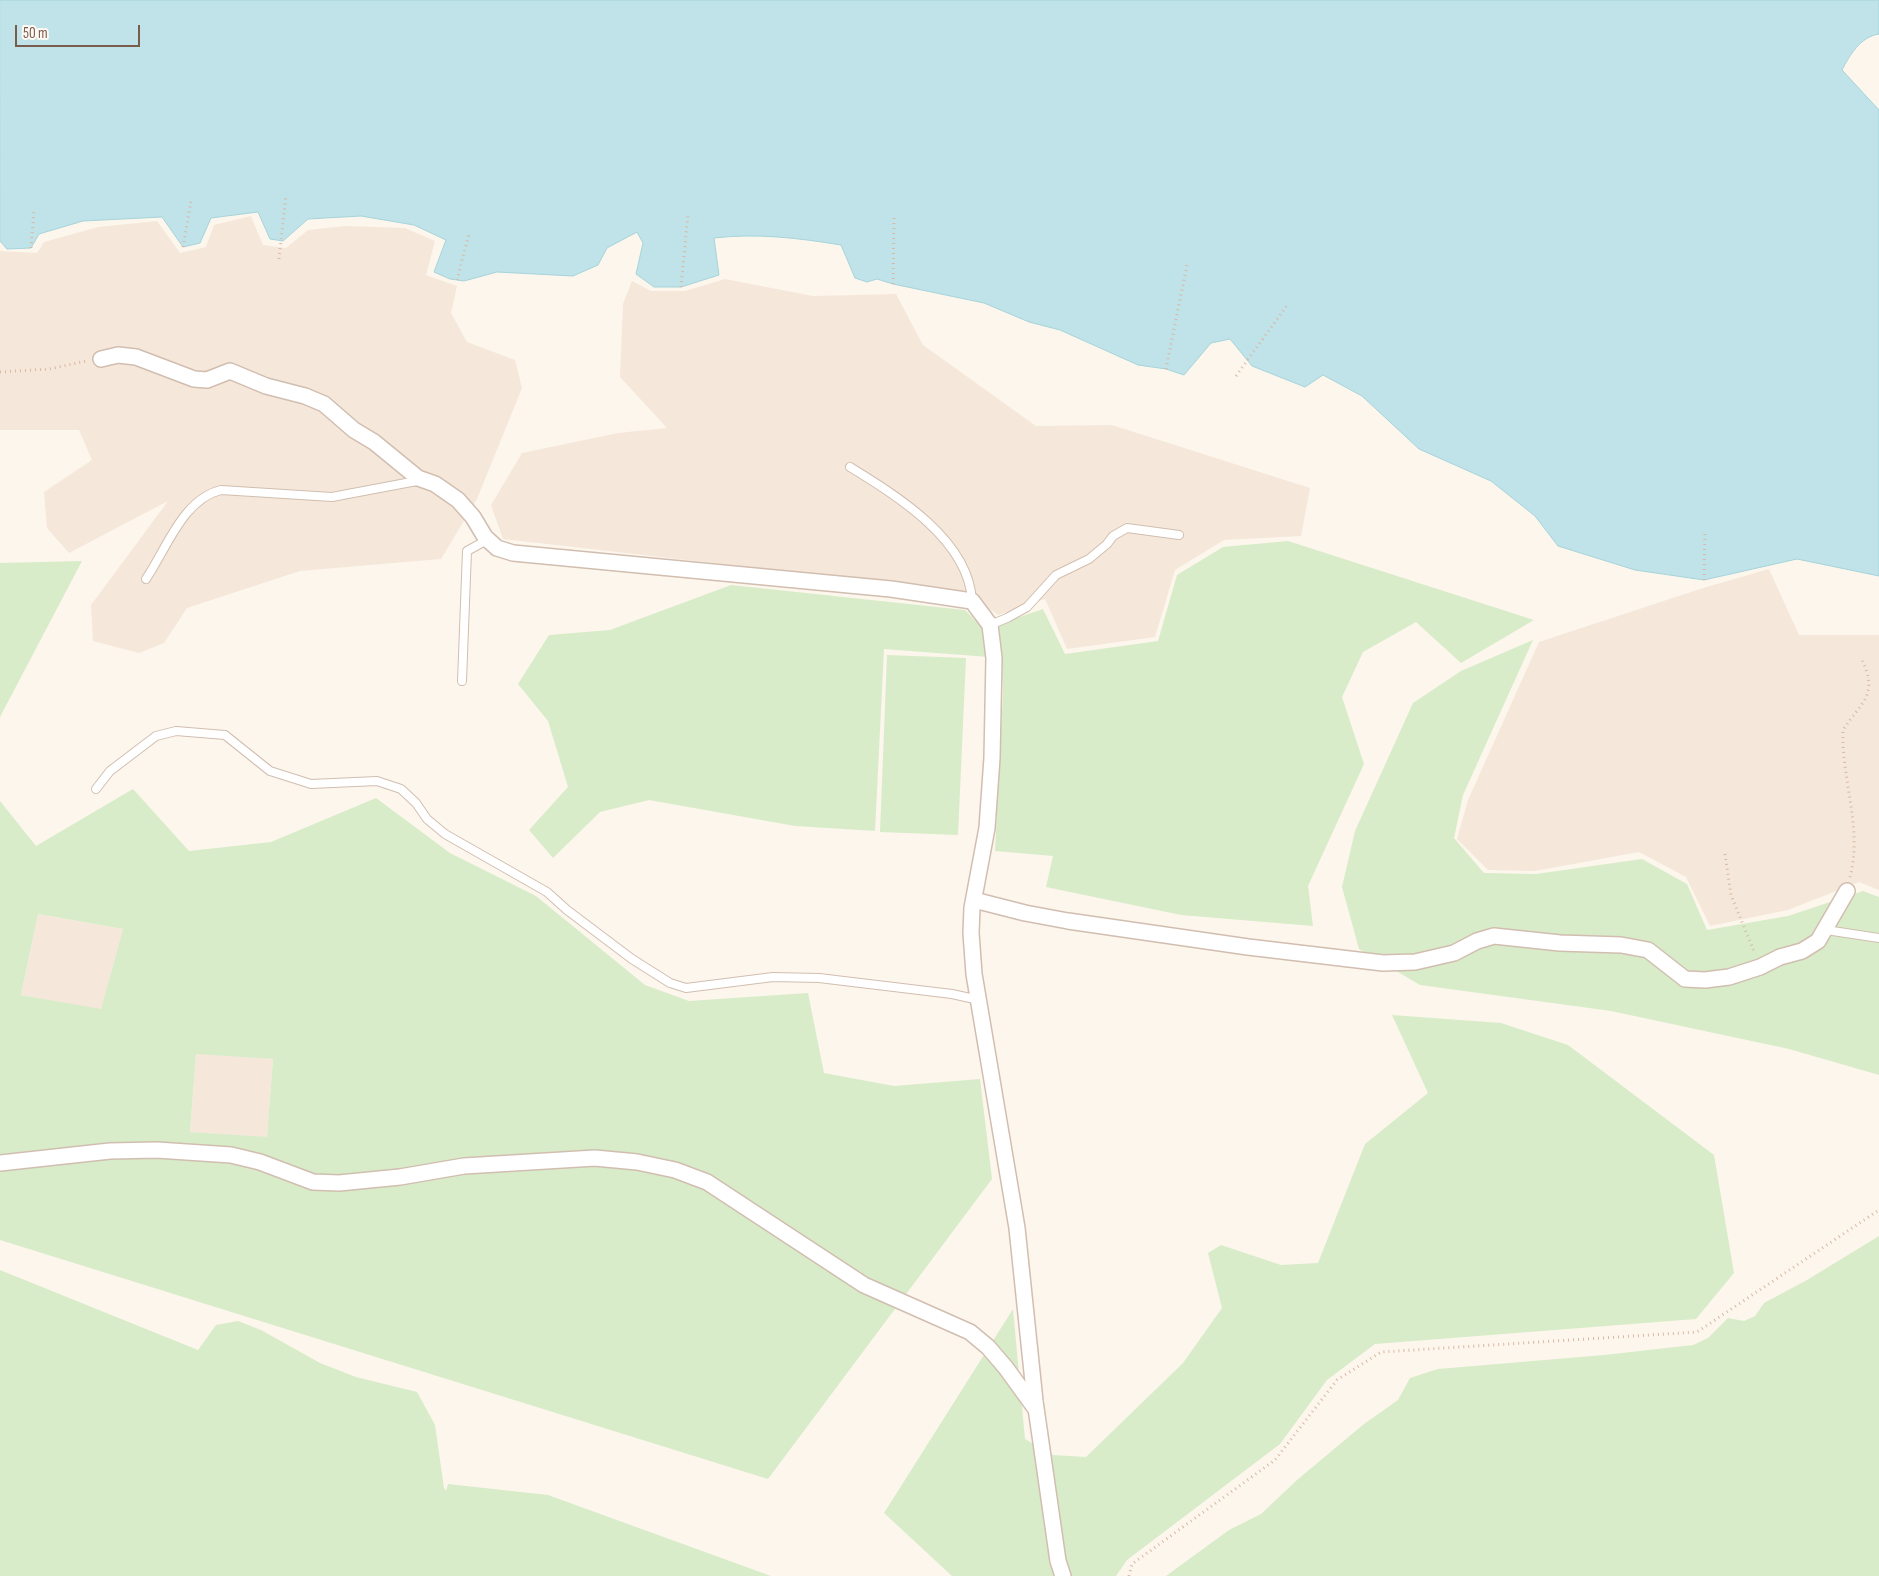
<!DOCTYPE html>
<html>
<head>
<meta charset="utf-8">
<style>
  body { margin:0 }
  #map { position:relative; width:1879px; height:1576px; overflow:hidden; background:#fdf6ec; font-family:"Sofia Sans Condensed",sans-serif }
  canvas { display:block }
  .scale { position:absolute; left:15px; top:25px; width:125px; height:22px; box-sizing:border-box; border:2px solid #7a5c4d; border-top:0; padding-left:6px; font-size:15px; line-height:18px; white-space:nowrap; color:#7a5c4d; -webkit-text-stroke:4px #fffaf3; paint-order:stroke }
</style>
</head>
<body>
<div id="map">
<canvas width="1879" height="1576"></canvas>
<div class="scale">50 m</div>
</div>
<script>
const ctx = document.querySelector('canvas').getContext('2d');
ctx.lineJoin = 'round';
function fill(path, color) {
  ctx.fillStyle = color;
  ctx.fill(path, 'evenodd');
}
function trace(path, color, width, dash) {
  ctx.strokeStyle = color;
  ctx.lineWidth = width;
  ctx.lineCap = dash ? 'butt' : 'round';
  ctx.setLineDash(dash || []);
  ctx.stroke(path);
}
fill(new Path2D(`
  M251 216 263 245 286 248 308 230 345 226 405 228 435 241 426 275 457 286 451 313 467 342 515 360 522 388 477 499 441 559 300 571 187 608 164 643 139 653 93 641 91 605 168 501 69 553 47 528 44 492 92 460 79 430H0V251L37 253 44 242 98 227 157 221 180 253 206 247 214 225Z
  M725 279 813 296 896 294 923 345 1036 426 1112 425 1310 488 1301 536 1224 540 1175 570 1155 637 1067 649 1045 599 998 615 971 596 923 587 503 539 491 505 522 453 618 433 667 428 620 377 623 304 632 281 651 291H685Z
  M1769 569 1799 635H1879V890L1859 882 1788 910 1710 926 1686 877 1639 852 1535 871 1488 870 1457 839 1468 800 1539 642 1703 588Z
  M38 914 123 929 101 1010 21 995Z
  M196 1053 273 1059 267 1138 190 1132Z`), '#f5e8da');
fill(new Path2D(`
  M1288 541 1534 620 1461 663 1416 622 1363 652 1342 697 1364 764 1308 886 1313 926 1181 915 1046 887 1053 856 995 851 1003 692 1002 658 884 649 875 831 795 826 649 800 600 812 553 858 529 830 568 787 548 721 518 684 549 635 610 630 731 585 965 610 984 629 1043 609 1065 654 1158 641 1177 575 1223 547Z
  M82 561 0 717V563Z
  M1533 640 1463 795 1454 838 1484 873 1536 874 1642 859 1687 884 1707 930 1788 916 1863 891 1879 897V1075L1789 1049 1611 1011 1420 985 1359 949 1342 887 1355 831 1413 703 1461 671Z
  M887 655 966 658 958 835 880 832Z
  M133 789 189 851 271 842 376 798 450 853 536 896 645 985 689 1001 808 993 824 1073 894 1086 980 1079 992 1179 768 1479 0 1240V801L36 846ZM38 914 123 929 101 1009 21 995ZM196 1054 273 1059 267 1137 190 1132Z
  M1392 1015 1501 1023 1568 1045 1714 1155 1734 1273 1696 1319 1375 1344 1327 1380 1280 1444 1127 1560 1116 1576H952L884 1513 1013 1309 1025 1439 1053 1455 1086 1457 1183 1363 1222 1308 1208 1253 1221 1245 1281 1265 1318 1263 1365 1144 1428 1093Z
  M1879 1236V1576H1166L1229 1530 1261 1514 1297 1480 1364 1424 1398 1400 1410 1378 1438 1369 1604 1355 1693 1345 1708 1338 1728 1318 1744 1321 1755 1316 1764 1303 1807 1280Z
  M0 1270 198 1350 216 1325 238 1321 261 1330 320 1363 356 1377 417 1392 435 1425 444 1488 446 1491 448 1484 548 1495 771 1576H0Z`), '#d8ecc9');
const water = new Path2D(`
  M0 0H1879V34C1860 37 1850 55 1842 70L1879 110V576L1797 559 1704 580 1635 570 1558 546 1535 516 1491 481 1419 449 1362 396 1323 375 1305 387 1252 366 1230 339 1211 343 1184 375 1166 369 1138 365 1060 330 1029 322 984 303 893 284 877 279 867 282 855 278 841 245C798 238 758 233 714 238L719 275 681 287H654L636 274 643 243 637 232 607 248 598 265 573 276 497 272 464 281 450 279 434 272 446 240 414 225 361 216 308 219 283 241 270 239 258 212 211 218 200 243 183 247 162 217 83 221 39 234 31 248 7 249 0 241Z`);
fill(water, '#bfe3e8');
trace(water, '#a5d3da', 1);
const service = new Path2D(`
  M850 467C897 496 969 540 972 601
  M146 579C167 548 183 499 221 490L332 497 422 480
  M990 625 1007 618 1027 607 1056 575 1089 559 1107 544 1113 536 1127 528 1179 535
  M462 681 467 551 487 540
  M96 789 110 771 156 736 176 731 225 735 270 771 289 777 311 784 377 781 401 789 416 803 427 819 445 834 547 892 567 910 632 959 670 983 686 988 773 977 819 978 952 994 979 1000
  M1826 930 1879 938`);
const minor = new Path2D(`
  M101 359 118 355 136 357 194 379 207 380 230 371 266 386 305 396 324 404 354 430 374 442 418 478 435 484 458 500 473 517 485 537 497 548 513 553 891 589 972 601 990 625 994 658 992 758 987 828 972 908 971 933 974 974 1017 1228 1035 1401 1058 1561 1063 1576
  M974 900 1025 913 1068 921 1248 947 1383 963 1415 962 1454 953 1477 941 1494 936 1560 943 1621 945 1648 950 1685 979 1705 980 1729 977 1760 967 1780 957 1802 951 1818 941 1847 891
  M0 1163 110 1151 157 1150 231 1155 260 1162 313 1182 339 1183 400 1177 464 1166 595 1158 637 1162 675 1170 707 1182 864 1285 970 1332 988 1347 1006 1368 1035 1408`);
trace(service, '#d1beb0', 10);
trace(minor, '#d1beb0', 18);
trace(new Path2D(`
  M183 247 191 201
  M31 248 34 210
  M279 259 286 195
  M457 280 469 234
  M893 284 894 217
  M681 287 688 214
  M1166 369 1187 265
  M0 372 49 369 86 361
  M1236 376 1288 304
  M1704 580 1705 531
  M1725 854 1731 895 1755 954
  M1850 877C1863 829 1841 778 1843 730 1861 702 1879 696 1862 660
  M1129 1576 1132 1564 1275 1460 1337 1380 1381 1352 1697 1332 1879 1210`), '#d9b8a5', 3, [1, 4]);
trace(service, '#fff', 8);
trace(minor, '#fff', 15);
</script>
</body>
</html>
